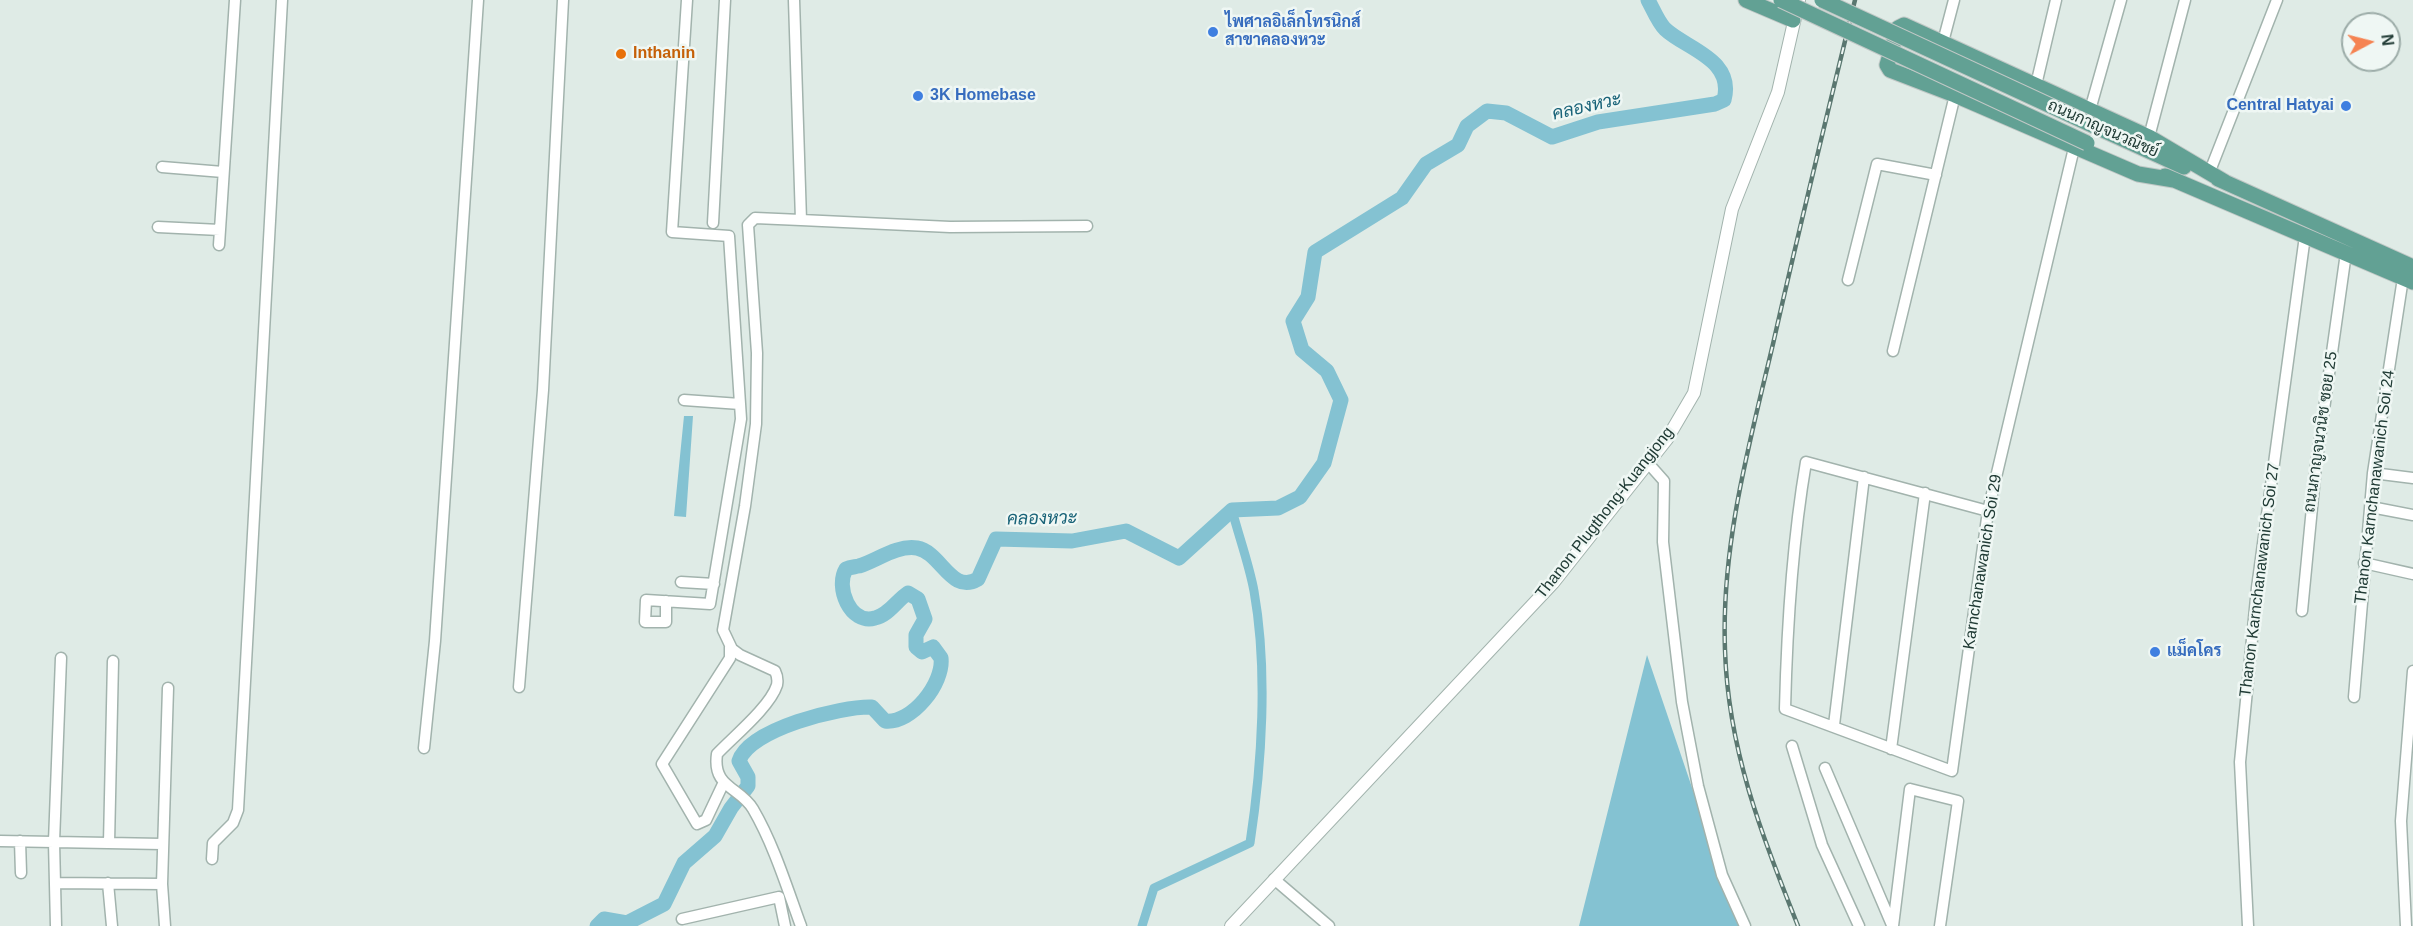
<!DOCTYPE html>
<html>
<head>
<meta charset="utf-8">
<style>
  body { margin:0 }
  #map { position:relative; width:2413px; height:926px; overflow:hidden; background:#dfebe6; font-family:Helvetica,sans-serif }
  canvas { display:block }
  .north { position:absolute; left:2341px; top:12px; width:60px; height:60px; box-sizing:border-box; background:#eff7f4; border:2px solid #9caca8; border-radius:50%; rotate:83deg; font-size:16px; font-weight:700; line-height:24px; text-align:center; color:#203b35 }
  .north::after { content:''; display:block; margin:auto; width:21px; height:27px; background:#f58352; clip-path:polygon(50% 0,100% 100%,50% 72%,0 100%) }
</style>
</head>
<body>
<div id="map">
<canvas width="2413" height="926"></canvas>
<div class="north">N</div>
</div>
<script>
const ctx = document.querySelector('canvas').getContext('2d');
ctx.lineJoin = 'round';
function fill(path, color) {
  ctx.fillStyle = color;
  ctx.fill(path, 'evenodd');
}
function trace(path, color, width, dash) {
  ctx.strokeStyle = color;
  ctx.lineWidth = width;
  ctx.lineCap = dash ? 'butt' : 'round';
  ctx.setLineDash(dash || []);
  ctx.stroke(path);
}
function drawText(font, color, halo, rows, align = 'center') {
  ctx.font = font + ' Helvetica,Sarabun,sans-serif';
  ctx.lineWidth = 5;
  ctx.setLineDash([]);
  ctx.textBaseline = 'middle';
  ctx.strokeStyle = halo;
  ctx.fillStyle = color;
  for (const [text, x, y, turn = 0] of rows) {
    ctx.save();
    ctx.translate(x, y);
    ctx.rotate((+turn || 0) * Math.PI / 180);
    ctx.textAlign = isNaN(turn) ? turn : align;
    if (halo) ctx.strokeText(text, 0, 0);
    ctx.fillText(text, 0, 0);
    ctx.restore();
  }
}
fill(new Path2D(`
  M684 416H693L686 517 674 516Z
  M1647 655 1739 926H1579Z`), '#84c2d2');
trace(new Path2D(`
  M1142 926 1154 888 1250 843C1262 764 1268 670 1254 591 1249 564 1239 537 1232 510`), '#84c2d2', 9);
trace(new Path2D(`
  M597 926 604 919 627 923 664 904 684 863 715 836 731 808 748 786V777L739 761C749 729 841 706 872 707L885 721C912 724 944 683 941 658L933 647 922 652 916 647V635L925 619 918 599 908 593C897 600 889 615 875 618 850 625 835 587 846 569 850 567 854 567 859 566 878 560 896 545 917 548 941 552 951 595 978 579L996 539 1072 541 1126 531 1179 558 1232 510 1278 508 1300 497 1324 463 1341 400 1327 371 1302 350 1293 321 1308 297 1315 252 1402 198 1426 164 1458 145 1467 126 1487 111 1506 113 1552 137 1598 122 1715 104 1724 100C1735 59 1686 49 1665 29 1658 22 1653 9 1648 0`), '#84c2d2', 15);
const minor = new Path2D(`
  M794 0 801 220 950 227 1087 226
  M1943 42 1954 0
  M2036 85 2056 0
  M2090 110 2121 0
  M2149 137 2185 0
  M162 167 223 172
  M2210 171 2277 0
  M801 220 755 218 748 225 757 353 756 424 745 506 723 630 732 649 740 655 775 671C777 675 778 680 777 685 770 707 733 737 717 754 712 788 740 787 753 809 774 845 787 888 801 926
  M713 223 725 0
  M158 227 220 230
  M219 245 235 0
  M1848 280 1877 164 1936 175
  M1893 351 1955 95
  M684 400 740 404
  M1648 463 1664 481 1663 542 1682 702 1698 786 1722 875 1745 926
  M2373 473 2413 478
  M2371 507 2413 515
  M1988 511 1806 462C1792 544 1787 625 1785 709L1952 771 1988 511 2074 148
  M2364 563 2413 574
  M681 582 714 584
  M666 601V622H645L646 600 710 604 741 419 729 236 672 232 687 0
  M2302 611 2316 466 2346 253
  M519 687 543 390 563 0
  M2354 697 2373 473 2403 278
  M1834 725 1864 477
  M1792 746 1822 845 1859 926
  M424 748 435 641 478 0
  M1891 749 1925 493
  M1825 768 1892 925
  M724 782 706 820 697 824 662 764 730 658V647
  M0 841 54 842 61 658
  M20 841 21 873
  M109 843 113 661
  M212 859 213 843 233 823 238 810 282 0
  M1274 879 1329 926
  M56 883 162 884 168 688
  M108 883 112 926
  M162 884 165 926
  M682 919 779 897 785 926
  M56 926 54 842 162 844
  M1893 926 1910 789 1958 801 1940 926
  M2248 926 2240 762 2257 588 2305 236
  M2406 926 2401 821 2413 671`);
const tertiary = new Path2D(`
  M1231 926 1553 583 1667 439 1694 393 1732 209 1778 92 1799 0`);
const primary = new Path2D(`
  M1746 0 1793 20
  M2094 126 2184 167
  M2165 176 2413 282
  M2218 179 2413 267
  M2174 180 2138 174 1955 95 1890 70 1887 65 1898 28 1904 25 2149 137 2225 182`);
trace(minor, '#a2b3ad', 13);
trace(tertiary, '#a2b3ad', 14);
trace(primary, '#c1c8c6', 17);
trace(minor, '#fff', 10);
trace(tertiary, '#fff', 12);
trace(primary, '#62a194', 15);
const rail = new Path2D(`
  M1798 926C1762 835 1728 750 1725 650 1721 546 1749 445 1773 344 1799 229 1827 115 1855 0`);
trace(rail, '#5a7770', 4.5);
trace(rail, '#eff7f4', 2, [7]);
const primaryBridge = new Path2D(`
  M1781 0 2087 143
  M1822 0 2094 126`);
trace(primaryBridge, '#c1c8c6', 17, []);
trace(primaryBridge, '#62a194', 15);
for (const [x, y, r, color] of [
  [1213,32,6,"#3f7fe0"],
  [621,54,6,"#e8710a"],
  [918,96,6,"#3f7fe0"],
  [2346,106,6,"#3f7fe0"],
  [2155,652,6,"#3f7fe0"]
]) {
  const dot = new Path2D();
  dot.arc(x, y, r, 0, 2 * Math.PI);
  ctx.fillStyle = color;
  ctx.fill(dot);
  trace(dot, '#eff7f4', 2);
}
drawText('bold 16px', '#366cbe', '#eff7f4', [
  ["ไพศาลอิเล็กโทรนิกส์",1225,23],
  ["สาขาคลองหวะ",1225,41],
  ["3K Homebase",930,96],
  ["Central Hatyai",2334,106,"right"],
  ["แม็คโคร",2167,652]
], 'left');
drawText('bold 16px', '#c56008', '#eff7f4', [
  ["Inthanin",633,54]
], 'left');
drawText('16px', '#203b35', '#eff7f4', [
  ["ถนนกาญจนวณิชย์",2103,129,24],
  ["ถนนกาญจนวนิช ซอย 25",2321,432,-82],
  ["Thanon Karnchanawanich Soi 24",2375,487,-83],
  ["Thanon Plugthong-Kuangjong",1605,513,-52],
  ["Karnchanawanich Soi 29",1983,562,-81],
  ["Thanon Karnchanawanich Soi 27",2260,580,-83]
]);
drawText('italic 18px', '#196378', '#eff7f4', [
  ["คลองหวะ",1587,107,-13],
  ["คลองหวะ",1042,519,-1]
]);
</script>
</body>
</html>
